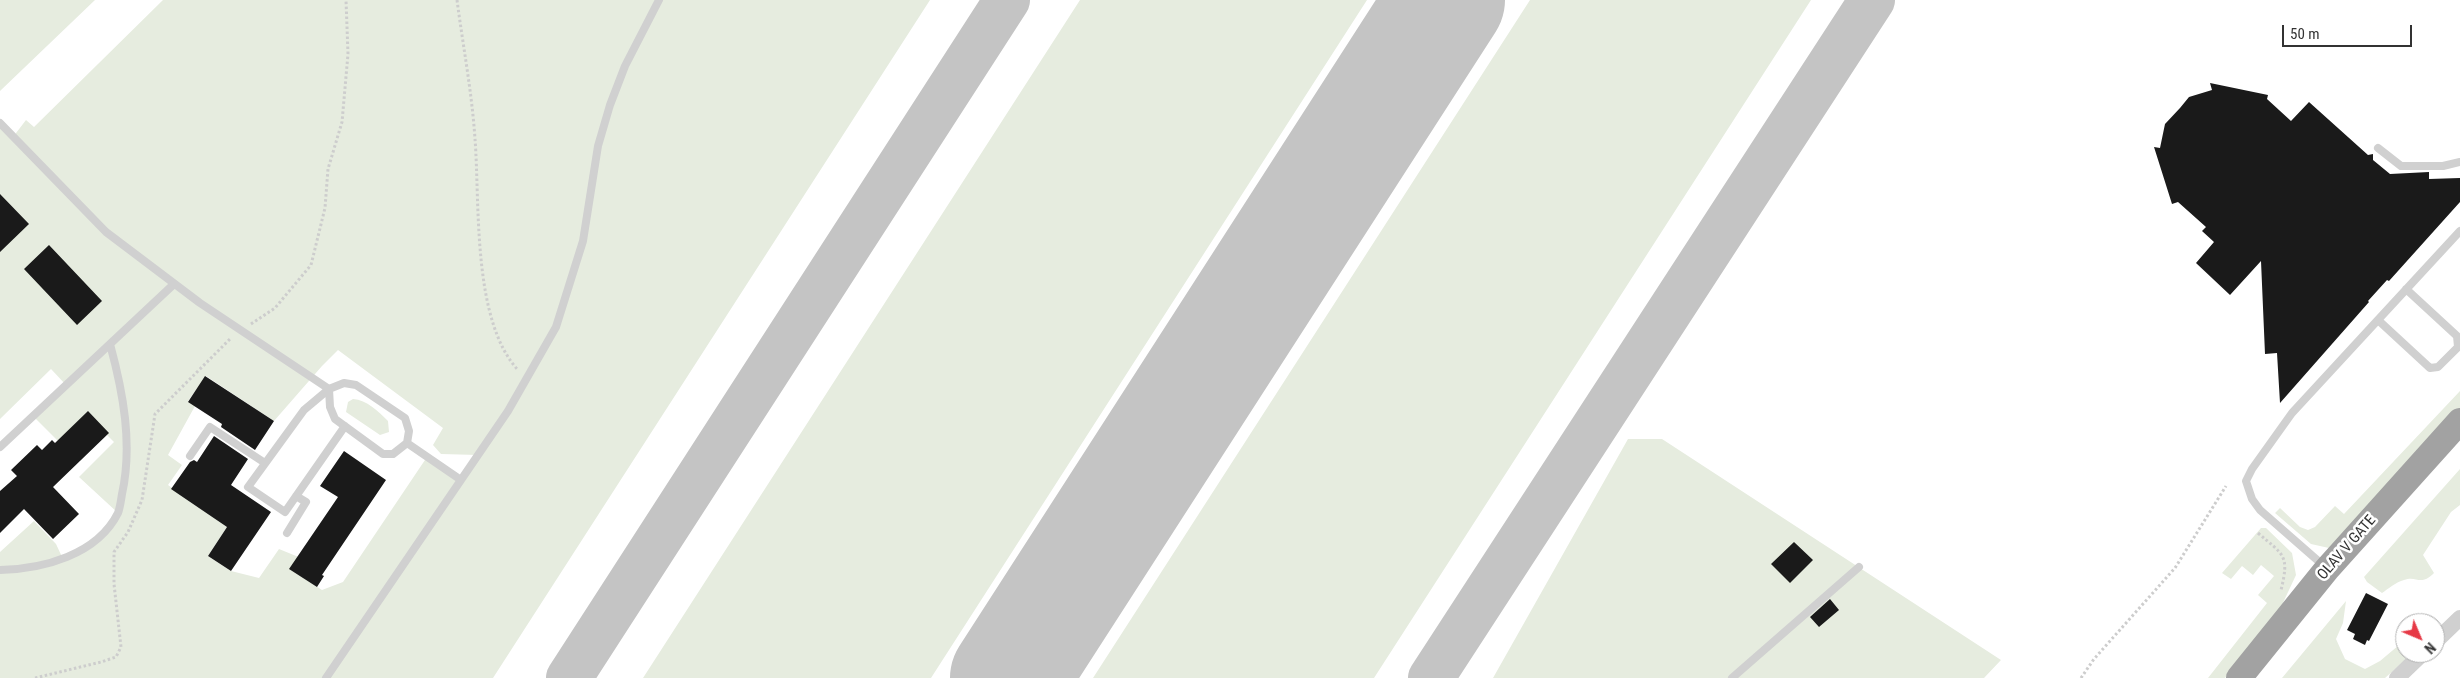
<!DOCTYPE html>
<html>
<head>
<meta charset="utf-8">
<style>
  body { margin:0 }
  #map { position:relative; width:2460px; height:678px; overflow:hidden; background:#fff; font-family:"Roboto Condensed",sans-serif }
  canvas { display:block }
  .north { position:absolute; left:2395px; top:613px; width:50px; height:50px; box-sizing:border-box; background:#fff; border:1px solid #adadad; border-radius:50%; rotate:135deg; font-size:14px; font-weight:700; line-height:20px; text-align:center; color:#333 }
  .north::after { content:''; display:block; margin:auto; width:18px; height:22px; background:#e63946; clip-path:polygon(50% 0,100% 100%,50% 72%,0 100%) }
  .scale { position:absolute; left:2282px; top:25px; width:130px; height:22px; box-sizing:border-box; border:2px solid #333; border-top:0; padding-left:6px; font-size:15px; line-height:18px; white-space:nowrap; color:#333; -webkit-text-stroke:4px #fff; paint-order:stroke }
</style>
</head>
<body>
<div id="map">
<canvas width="2460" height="678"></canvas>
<div class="north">N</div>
<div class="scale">50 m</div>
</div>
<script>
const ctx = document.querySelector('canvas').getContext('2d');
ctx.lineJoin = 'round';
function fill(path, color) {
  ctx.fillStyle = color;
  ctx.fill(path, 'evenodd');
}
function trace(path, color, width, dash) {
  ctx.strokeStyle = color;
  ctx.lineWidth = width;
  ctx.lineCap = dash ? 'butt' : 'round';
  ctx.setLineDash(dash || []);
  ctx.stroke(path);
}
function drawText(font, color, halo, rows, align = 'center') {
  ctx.font = font + ' "Roboto Condensed",sans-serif';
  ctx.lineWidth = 5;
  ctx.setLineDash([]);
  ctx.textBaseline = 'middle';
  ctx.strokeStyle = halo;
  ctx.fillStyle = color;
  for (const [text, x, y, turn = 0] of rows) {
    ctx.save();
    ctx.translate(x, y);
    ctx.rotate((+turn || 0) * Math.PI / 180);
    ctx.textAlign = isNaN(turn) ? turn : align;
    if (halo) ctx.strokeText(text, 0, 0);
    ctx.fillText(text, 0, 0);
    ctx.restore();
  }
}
fill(new Path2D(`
  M0 0H95L0 91Z
  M163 0H930L493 678H0V552L34 521 56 544 63 559 98 539 118 513 79 477 114 442 89 417 61 444 33 416 66 385 51 369 0 419V123L13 137 26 120 34 127ZM338 350 443 428 433 445 441 454 478 455 461 480 427 457 343 582 322 590 293 571 301 558 279 549 259 578 231 571 208 556 227 527 168 485 182 465 168 455 195 406 188 401 206 376 274 421 322 366Z
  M1080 0H1367L931 678H643Z
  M1530 0H1811L1374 678H1093Z
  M2460 391V408L2338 543 2329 548 2311 544 2275 513 2280 508 2300 527 2308 530 2315 527 2335 506 2344 514Z
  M353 399C367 400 378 411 388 421L389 432 380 435 346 412 348 402Z
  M1628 439H1662L2001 660 1984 678H1493Z
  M2460 469V505L2451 512 2423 555 2434 573C2420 587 2417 575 2404 580 2396 582 2388 589 2382 593L2367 582 2364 577Z
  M2261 528H2266L2292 553 2296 575 2281 607 2225 678H2208L2267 603 2258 595 2274 576 2261 565 2253 575 2242 566 2231 579 2222 573Z
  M2346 601 2343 623 2336 639 2345 659 2365 669 2380 661 2405 640V653H2413L2385 678H2282Z`), '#e6ecdf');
trace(new Path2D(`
  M569 678 1007 0
  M1431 678 1872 0`), '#c4c4c4', 46);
trace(new Path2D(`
  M1009 678 1446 0`), '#c4c4c4', 118);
fill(new Path2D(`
  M2210 83 2268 95 2267 99 2291 121 2309 102 2368 155 2373 154V160L2390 174 2429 172V179L2460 178V202L2389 281 2387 280 2368 301 2369 302 2280 403 2277 353 2265 354 2261 261 2230 295 2196 263 2214 242 2202 231 2206 227 2178 202 2172 204 2154 147 2160 148 2165 124 2180 108 2189 97 2212 90Z
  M0 194 29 224 0 252Z
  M49 245 102 301 77 325 24 269Z
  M205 376 274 421 255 450 221 427 222 424 188 402Z
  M88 411 109 433 53 487 79 514 53 539 24 509 0 533V491L17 476 11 470 37 445 42 450 52 440 55 443Z
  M214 436 248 459 231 485 271 512 231 571 208 556 227 527 171 489 190 462 194 460 197 462Z
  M344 451 386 480 322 575 324 576 317 587 289 569 338 497 320 486Z
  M1794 542 1813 560 1790 583 1771 564Z
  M2366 593 2388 604 2369 641 2367 640 2365 645 2353 639 2355 634 2347 630Z
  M1830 599 1839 610 1819 627 1810 617Z`), '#1a1a1a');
trace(new Path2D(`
  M457 0C463 46 472 93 475 139 480 204 472 320 518 370
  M251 324 275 308 311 265 325 208 328 169 342 122 348 54 346 0
  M2258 533C2283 555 2290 554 2281 590
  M35 678 101 662 116 657 121 647 114 584V552L128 532 142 500 155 414 231 338
  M2081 678 2094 659 2175 568 2226 486`), '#cdcdcd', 3, [2.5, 2.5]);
trace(new Path2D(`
  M0 123 106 232 200 303 329 389 344 383 356 385 405 418 409 431 407 443 461 480
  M2378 148 2401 166H2443L2460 162
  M2378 320 2430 368 2438 367 2458 347 2457 336 2406 289
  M329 389 304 410 248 487 285 512 345 426
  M329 389 330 407 335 419 383 454H393L407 443
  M0 447 174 284
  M190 456 210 427 265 463
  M287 533 306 502 296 496
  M2324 566 2260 510 2252 499 2246 481 2252 469 2292 413 2460 231
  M0 570C43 569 97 555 118 513 120 508 121 500 122 494 133 444 123 392 110 344
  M326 678 508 411 556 327 583 241 598 146 610 105 625 66 659 0
  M1732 678 1859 567`), '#d0d0d0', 8);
trace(new Path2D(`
  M2435 642 2460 618
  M2397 678 2423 653`), '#d0d0d0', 16);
trace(new Path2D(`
  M2239 678 2327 569 2460 421`), '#a2a2a2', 26);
drawText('15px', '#333', '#fff', [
  ["OLAV V GATE",2347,548,-49]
]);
</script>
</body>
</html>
